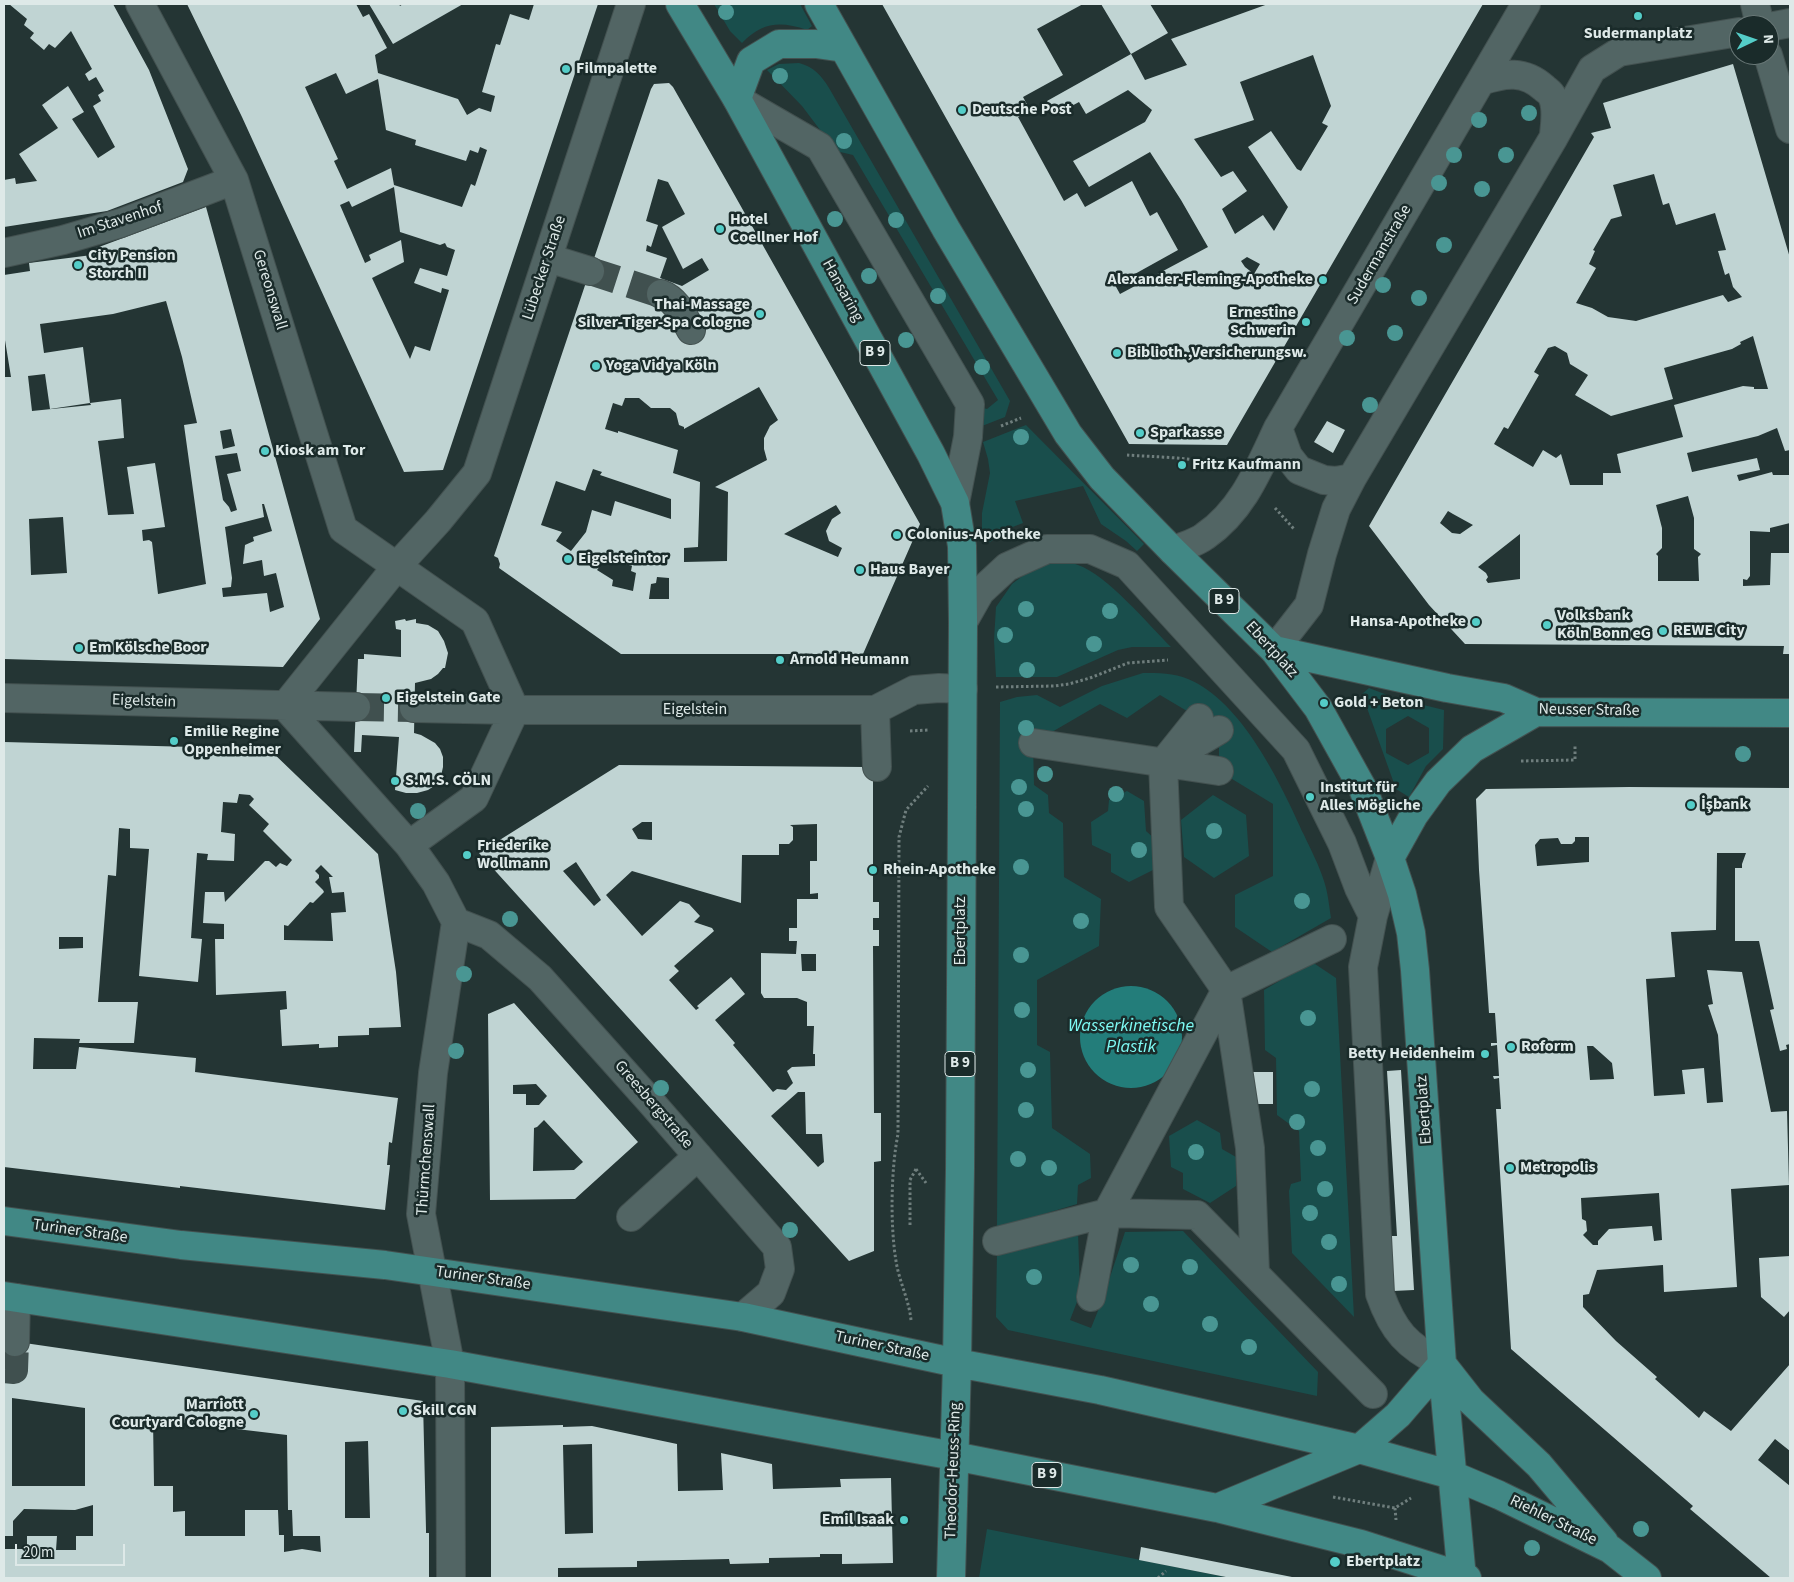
<!DOCTYPE html>
<html>
<head>
<meta charset="utf-8">
<style>
  body { margin:0 }
  #map { position:relative; width:1794px; height:1582px; overflow:hidden; background:#243534; font-family:"Source Sans 3",sans-serif }
  canvas { display:block }
  .frame { position:absolute; inset:0; border:5px solid #dee9e8; pointer-events:none }
  .north { position:absolute; left:1729px; top:15px; width:50px; height:50px; box-sizing:border-box; background:#1a2b2a; border:1px solid #687776; border-radius:50%; rotate:87deg; font-size:14px; font-weight:700; line-height:20px; text-align:center; color:#dee9e8 }
  .north::after { content:''; display:block; margin:auto; width:18px; height:22px; background:#54cdc8; clip-path:polygon(50% 0,100% 100%,50% 72%,0 100%) }
  .scale { position:absolute; left:15px; top:1544px; width:110px; height:22px; box-sizing:border-box; border:2px solid #dee9e8; border-top:0; padding-left:6px; font-size:15px; line-height:18px; white-space:nowrap; color:#dee9e8; -webkit-text-stroke:4px #1a2b2a; paint-order:stroke }
</style>
</head>
<body>
<div id="map">
<canvas width="1794" height="1582"></canvas>
<div class="frame"></div>
<div class="north">N</div>
<div class="scale">20 m</div>
</div>
<script>
const ctx = document.querySelector('canvas').getContext('2d');
ctx.lineJoin = 'round';
function fill(path, color) {
  ctx.fillStyle = color;
  ctx.fill(path, 'evenodd');
}
function trace(path, color, width, dash) {
  ctx.strokeStyle = color;
  ctx.lineWidth = width;
  ctx.lineCap = dash ? 'butt' : 'round';
  ctx.setLineDash(dash || []);
  ctx.stroke(path);
}
function drawText(font, color, halo, rows, align = 'center') {
  ctx.font = font + ' "Source Sans 3",sans-serif';
  ctx.lineWidth = 5;
  ctx.setLineDash([]);
  ctx.textBaseline = 'middle';
  ctx.strokeStyle = halo;
  ctx.fillStyle = color;
  for (const [text, x, y, turn = 0] of rows) {
    ctx.save();
    ctx.translate(x, y);
    ctx.rotate((+turn || 0) * Math.PI / 180);
    ctx.textAlign = isNaN(turn) ? turn : align;
    if (halo) ctx.strokeText(text, 0, 0);
    ctx.fillText(text, 0, 0);
    ctx.restore();
  }
}
fill(new Path2D(`
  M714 4H800L812 26 807 30C780 21 763 22 742 43L730 31Z
  M799 63C814 67 821 75 829 88L1010 401 1005 417 982 426 980 407 987 409 998 400 853 155 836 151 802 106 767 70 779 64Z
  M1026 425 1144 544 1137 551 1126 541 1101 524 1083 486 1015 501 1023 523 1010 528 990 542 984 543 982 540V513L990 473 988 459 983 442Z
  M1054 562C1062 563 1071 562 1078 565 1107 575 1148 624 1171 647H1132L1118 650 1057 677H996L994 640 996 607 1012 584 1029 571Z
  M1143 673C1158 673 1174 673 1188 679 1242 701 1281 784 1304 835 1311 850 1319 865 1324 881 1328 893 1329 905 1331 918L1272 952 1235 927V895L1273 876V804L1219 771V730L1160 695 1127 718 1100 704 1033 743 1034 785 1048 795 1049 813 1063 823 1064 877 1101 899 1099 946 1037 980V1045L1050 1052 1052 1128 1090 1154 1091 1178 1078 1185 1077 1204 997 1228 1000 702 1017 697 1037 695 1060 707 1102 686Z
  M1369 688 1395 698 1444 710 1443 749 1426 766 1409 797 1396 789 1362 694ZM1408 716 1429 728V753L1408 765 1386 753V729Z
  M1127 791 1144 801 1146 831 1156 840 1157 868 1129 882 1111 872V854L1092 845 1091 822 1108 811 1109 800Z
  M1213 795 1246 815 1249 856 1214 878 1184 857 1181 820Z
  M1312 962 1336 978 1354 1317 1292 1253 1289 1191 1291 1184 1301 1181 1299 1131 1277 1115 1276 1058 1265 1050 1264 990Z
  M1197 1120 1220 1133 1222 1149 1236 1157V1186L1210 1203 1183 1189V1173L1171 1167 1169 1136Z
  M1183 1231 1318 1372 1317 1396 1008 1330 996 1317 997 1252 1078 1232 1080 1294 1070 1320 1091 1328 1102 1301 1125 1232Z
  M987 1529 1230 1578H979Z`), '#194e4c');
fill(new Path2D(`
  M1080 1037a51 51 0 1 1 102 0a51 51 0 1 1-102 0Z`), '#237d7a');
fill(new Path2D(`
  M9 4H113L149 70 188 169 183 182 107 211 4 227V180L15 178 16 184 37 181 19 154 58 128 42 105 68 86 84 112 72 119 98 158 115 147 93 106 101 101 98 95 104 91 96 77 89 81 85 74 92 69 71 31 55 48 49 44 44 50 30 38 34 33 24 25 27 19Z
  M187 4H356L363 17 369 14 387 48 375 55 378 73 458 99 467 115 479 108 491 112 495 96 482 92 496 44 500 45 510 14 529 20 534 4H598L443 470 404 472 242 117ZM336 73 346 94 378 79 386 130 416 140 415 145 466 161 470 150 478 153 480 147 487 150 475 186 471 184 462 207 394 185 391 168 347 189 334 161 338 159 305 87ZM394 187 400 232 440 245 445 243 447 247 455 250 447 276 420 268 414 283 441 293 442 288 449 290 430 351 415 346 410 359 372 278 404 262 401 240 369 255 371 260 365 263 340 205 349 201 352 207Z
  M369 4H399L400 6 403 4H463L393 44Z
  M882 4H1083L1037 29 1063 75 1023 97 1030 110 1018 117 1064 201 1077 193 1085 207 1132 181 1150 216 1157 212 1178 250 1115 285 1120 294 1208 247 1181 200 1150 152 1089 187 1073 161 1145 122 1152 110 1128 90 1086 114 1079 102 1055 115 1047 101 1131 54 1101 4H1150L1168 33 1131 54 1145 80 1187 65 1171 39 1268 4H1350V5L1354 4H1483L1227 445 1129 444ZM1313 55 1331 106 1322 123 1328 126 1301 171 1297 169 1271 131 1248 147 1288 207 1274 231 1263 215 1235 234 1222 209 1247 191 1233 171 1221 177 1194 139 1254 120 1240 82ZM1247 257 1260 264 1254 274 1245 267 1241 261Z
  M1733 64 1790 258V450L1785 451 1777 428 1758 436 1687 453 1692 472 1757 458 1760 470 1737 475 1739 481 1772 472 1773 475H1790V523L1770 528V532L1750 531V576L1747 580 1743 579V586L1770 585 1771 553H1790V654H1783L1784 646 1465 644 1429 605 1369 526 1594 137 1591 133 1611 128 1603 103ZM1654 174 1663 205 1669 203 1676 225 1715 213 1726 250 1718 251 1725 275 1729 273 1733 287 1742 297 1728 302 1723 295 1636 321 1608 317 1592 308 1576 303 1596 268 1589 264 1595 251 1593 250 1611 219 1622 216 1613 185ZM1753 336 1768 389H1754V387L1743 386 1674 405 1683 437 1617 454 1621 473H1603V485H1570L1561 454 1556 458 1543 450 1533 467 1494 444 1504 427 1508 429 1539 375 1534 372 1548 348 1555 346 1567 353 1570 364 1588 375 1575 395 1611 416 1673 399 1664 368 1732 349 1741 344 1740 342ZM1688 496 1694 518V549L1701 554 1698 557 1699 581H1658V556L1656 554 1662 548V528L1656 505ZM1448 511 1453 514 1473 525 1460 534 1452 533 1440 523ZM1520 534V579L1488 583 1486 580 1488 577 1486 573 1478 567Z
  M669 83 673 87 730 187 920 524 863 654H621L499 568 500 564 498 558 494 556 651 89 654 84ZM658 179 668 182 685 214 662 227 683 269 702 258 709 270 682 286 660 278 667 258 646 251 647 245 651 247 658 225 646 221ZM759 387 778 420 770 426 764 438V449L767 460 715 487 728 492 727 561 684 562V548L698 547 700 482 673 473 678 450 618 431V433L605 429 613 403 622 406 625 398H639L651 408H670L676 413 679 425 684 427V429ZM593 469 602 472 600 475 671 499V519L615 501 611 516 592 510 586 532 571 551 556 541 562 532 541 525 556 481 585 491ZM836 505 841 513 832 519 826 531 829 541 842 548 838 557 784 534ZM608 553 621 557 619 562 632 566 631 571 636 573 633 591 612 586 613 580 597 570 606 558ZM657 577 669 578V599H649L651 584 656 583Z
  M206 207 320 619 283 667 4 659V377H11L4 334V275L30 271 29 263 92 255 91 250ZM166 301 182 357 197 423 184 425 206 584 158 594 152 542 149 540 143 541 142 530 165 527 155 463 127 467 134 514 108 515 98 441 124 438 121 399 90 403 91 405 32 411 28 376 45 374 50 409 90 403 83 347 44 353 40 324 113 314ZM231 429 235 446 223 449 220 431ZM237 453 241 471 227 474 237 510 231 512 229 507 223 500 215 456ZM262 504H264L272 531 253 537 254 541 245 545 243 564 262 560 264 576 276 573 284 607 270 612 267 593 223 597 222 588 231 587 232 578 225 527 264 517ZM63 517 67 573 31 575 29 519Z
  M1327 421 1345 430 1333 453 1314 442Z
  M405 619 406 621 416 619V623L428 625 438 631 444 641 448 653 445 668H443L438 674 431 679 415 683 414 733 421 735 435 743 440 749 443 757V767L441 776 437 784 428 790 417 793H406L395 790 399 737 362 735 361 752H354L358 659H364V654L401 657V630L396 629 395 621Z
  M4 742 269 749 378 854 396 972 401 1027 369 1028V1035L338 1036V1047L319 1048V1044L282 1046 280 1010 287 1009 286 991 216 995 215 939H224V924L203 923 205 892H224L225 902 265 861H269L276 867 280 863 287 866 292 860 263 831 269 824 249 805 254 799 250 795 239 794 237 803 223 802 221 832 235 834 234 861 207 860 208 854 197 853 191 938 202 939 198 982 139 976 149 849 130 848V829L119 828 116 876 108 875 98 1002H138L134 1043H79L80 1039 34 1038 33 1069H76L79 1047 196 1058 195 1072 398 1098 392 1143 389 1142 387 1165H390L385 1210 180 1186V1188L4 1167ZM321 865 333 877H329L332 893 344 892 346 912 331 913 333 941 284 940V925L288 926 310 902 313 903 324 892 323 890 315 882 319 878V875L315 871ZM59 937H83V948L59 949Z
  M619 765 865 767 873 775V902H879V918H873V930H879V946H873L874 1113H881V1161L874 1162V1251L849 1261 479 853ZM642 822H652V840L638 839 632 829ZM817 824V861H810V894L818 893V899H797V928H789V941H797L796 954 761 953V993L764 998H797L807 1002V1026H814L813 1054H815V1066L792 1067 787 1071 793 1083 786 1090 777 1089 773 1092 733 1045 735 1043 715 1020 745 994 731 977 697 1006 699 1008 696 1010 669 980 679 971 674 966 714 931 712 928 694 922 700 916 689 904 680 901 642 936 606 895 632 871 741 903 742 855H779V844H789L793 840V827L790 825ZM576 862 601 900 594 906 563 871ZM801 954H816V971H802ZM798 1092H805L806 1134H822L824 1162 818 1167 771 1116Z
  M1629 787 1790 788V1044L1786 1045 1787 1049 1780 1051 1770 1010 1774 1009 1759 941H1735V868H1742V864L1746 853H1717L1716 930 1671 932 1675 977 1646 979 1654 1096 1685 1094 1682 1070 1704 1068 1707 1103 1723 1102 1718 1035 1708 1005 1713 1004 1707 970 1742 972 1771 1112 1787 1111 1789 1185 1731 1189 1737 1287 1664 1292 1663 1265 1597 1270 1589 1294 1583 1295V1307L1616 1341 1657 1377 1655 1379 1699 1418 1704 1411 1731 1431 1790 1364V1451L1775 1439 1758 1460 1790 1486V1578H1771L1690 1509 1693 1506 1511 1349 1496 1109H1501L1499 1078 1494 1079 1493 1076H1499L1497 1045 1491 1046V1043H1497L1495 1013H1489L1479 870 1476 799 1486 789ZM1575 837H1589V862L1537 866 1535 845 1540 839 1558 838 1561 844H1572L1575 841ZM1587 1046H1593L1612 1063 1614 1079 1590 1080ZM1659 1193 1662 1240 1654 1241 1652 1226 1609 1229 1598 1241V1245H1593L1583 1235 1587 1231 1586 1221 1582 1219 1581 1198Z
  M514 1003 638 1142 575 1199 490 1200 488 1014ZM536 1084 547 1096 539 1105H526V1094H513V1085ZM544 1120 583 1162 574 1170 533 1171 534 1128 537 1127Z
  M1401 1070 1414 1290 1393 1291 1390 1236H1397L1387 1071Z
  M1246 1072H1273V1104H1246Z
  M1790 1256V1310L1784 1317 1761 1297 1759 1258Z
  M4 1340 423 1401 426 1530V1533H429V1578H4V1549H27V1536H57L56 1550H76V1536H93V1505L75 1510 24 1509 13 1521V1536H4ZM12 1398 85 1408V1486H12ZM153 1419 287 1435 288 1510H292L293 1536H320L321 1552 302 1549 284 1552V1535H279L278 1510H245V1536H185V1511L173 1512V1486H154ZM368 1441 370 1518H345V1442Z
  M563 1425V1427L592 1426 677 1444 678 1491 723 1490 721 1453 772 1464 773 1489 841 1487 840 1479 891 1478 893 1563 842 1564V1554H820V1557L769 1558V1563L730 1564 729 1559 637 1561V1567L558 1568V1578H491V1427ZM592 1444 593 1533 565 1534 563 1445Z
  M1141 1547 1292 1577V1578H1231L1139 1560Z`), '#c0d4d3');
trace(new Path2D(`
  M590 271 661 294
  M356 707 414 708
  M4 1369 14 1370 15 1342`), '#40504f', 28, [28, 14]);
const minor = new Path2D(`
  M140 4 234 180 343 529 475 621 515 710 474 798 409 845
  M1755 4 1760 25
  M1769 27 1790 23
  M1768 55 1790 129
  M1481 81C1505 73 1524 70 1544 88 1546 90 1551 93 1552 96 1558 108 1555 123 1554 135
  M737 99 820 147 970 404 968 437 955 503
  M4 253 63 240 121 223 234 180
  M548 258 590 271
  M661 294C677 300 683 316 691 330
  M1278 428 1288 456 1299 470 1324 480 1336 481 1352 478
  M1173 551C1183 546 1196 543 1205 536 1243 510 1259 468 1278 428L1526 4
  M963 622 980 592 1007 567 1047 549H1090L1127 565 1296 750 1342 843 1359 888 1373 916
  M1274 650 1309 605 1322 554 1336 509 1352 478 1554 137 1592 69 1619 52 1739 32
  M4 698 356 707
  M285 706 397 566 438 521 477 473 631 4
  M285 706 409 845 436 883 456 922
  M414 708 515 710H875L914 690 939 688 963 689
  M875 710 877 767
  M1199 718 1163 763 1169 907 1226 990 1250 1148 1255 1273
  M1033 743 1219 771
  M1180 753 1219 730
  M1390 858 1373 916 1363 967 1380 1294C1393 1331 1407 1346 1442 1364
  M456 922 489 935 540 978 650 1101 777 1247 780 1269 771 1293 743 1317
  M631 1217 698 1156
  M997 1241 1107 1213 1197 1215 1373 1394
  M1091 1297 1107 1213 1226 990 1332 939
  M15 1342 16 1298
  M451 1578 450 1364 421 1214 433 1073 456 922`);
const major = new Path2D(`
  M680 4 737 99 931 454 955 503 962 546 963 622 960 1169 957 1363 951 1578
  M819 4 946 229 1068 434 1102 478 1173 551 1274 650 1318 708 1363 789 1390 858 1402 894 1411 933 1415 970 1442 1364 1462 1578
  M737 99 751 61 779 44H816L844 48
  M1274 650 1447 688 1504 698 1536 712 1790 713
  M1390 858 1414 815 1438 782 1472 749 1536 712
  M4 1221 181 1245 385 1265 743 1317 957 1363 1100 1390 1359 1449 1452 1475 1499 1495 1610 1549 1647 1578
  M4 1296 450 1364 954 1456 1217 1508 1361 1544 1467 1578
  M1442 1364 1471 1401 1539 1465 1604 1542
  M1217 1508 1359 1449 1398 1415 1442 1364`);
trace(minor, '#435150', 30);
trace(major, '#435150', 30);
trace(new Path2D(`
  M1001 426 1021 418
  M1127 455C1151 457 1202 457 1222 467
  M1275 508 1294 529
  M996 687 1054 686 1069 684 1090 678 1128 663 1168 660
  M910 731 929 730
  M1521 761 1575 760V744
  M916 1169 926 1183
  M910 1225V1180L916 1169
  M911 1320C909 1300 899 1281 896 1261 890 1225 891 1169 898 1134L899 837 906 810 928 786
  M1333 1497 1395 1508 1411 1498
  M1395 1508 1396 1520
  M1158 1578 1166 1571`), '#6f7e7d', 3, [2.5, 2.5]);
trace(minor, '#526564', 28);
trace(major, '#418885', 28);
ctx.fillStyle = '#499693';
for (const [x, y] of [
  [726,12],
  [780,76],
  [1529,113],
  [1479,120],
  [844,141],
  [1454,155],
  [1506,155],
  [1439,183],
  [1482,189],
  [835,219],
  [896,220],
  [1444,245],
  [869,276],
  [1383,285],
  [938,296],
  [1419,298],
  [1395,333],
  [1347,338],
  [906,340],
  [982,367],
  [1370,405],
  [1021,437],
  [1026,609],
  [1110,611],
  [1005,635],
  [1094,644],
  [1027,670],
  [1026,728],
  [1743,754],
  [1045,774],
  [1019,787],
  [1116,794],
  [1026,809],
  [418,811],
  [1214,831],
  [1139,850],
  [1021,867],
  [1302,901],
  [510,919],
  [1081,921],
  [1021,955],
  [464,974],
  [1022,1010],
  [1308,1018],
  [456,1051],
  [1028,1070],
  [661,1088],
  [1312,1089],
  [1026,1110],
  [1297,1122],
  [1318,1148],
  [1196,1152],
  [1018,1159],
  [1049,1168],
  [1325,1189],
  [1310,1213],
  [790,1230],
  [1329,1242],
  [1131,1265],
  [1190,1267],
  [1034,1277],
  [1339,1284],
  [1151,1304],
  [1210,1324],
  [1249,1347],
  [1641,1529],
  [1532,1548]
]) {
  ctx.beginPath();
  ctx.arc(x, y, 8, 0, 2 * Math.PI);
  ctx.fill();
}
for (const [x, y, r, color] of [
  [1638,16,5,"#54cdc8"],
  [566,69,5,"#54cdc8"],
  [962,110,5,"#54cdc8"],
  [720,229,5,"#54cdc8"],
  [78,265,5,"#54cdc8"],
  [1323,280,5,"#54cdc8"],
  [760,314,5,"#54cdc8"],
  [1306,322,5,"#54cdc8"],
  [1117,353,5,"#54cdc8"],
  [596,366,5,"#54cdc8"],
  [1140,433,5,"#54cdc8"],
  [265,451,5,"#54cdc8"],
  [1182,465,5,"#54cdc8"],
  [897,535,5,"#54cdc8"],
  [568,559,5,"#54cdc8"],
  [860,570,5,"#54cdc8"],
  [1476,622,5,"#54cdc8"],
  [1547,625,5,"#54cdc8"],
  [1663,631,5,"#54cdc8"],
  [79,648,5,"#54cdc8"],
  [780,660,5,"#54cdc8"],
  [386,698,5,"#54cdc8"],
  [1324,703,5,"#54cdc8"],
  [174,741,5,"#54cdc8"],
  [395,781,5,"#54cdc8"],
  [1310,797,5,"#54cdc8"],
  [1691,805,5,"#54cdc8"],
  [467,855,5,"#54cdc8"],
  [873,870,5,"#54cdc8"],
  [1511,1047,5,"#54cdc8"],
  [1485,1054,5,"#54cdc8"],
  [1510,1168,5,"#54cdc8"],
  [403,1411,5,"#54cdc8"],
  [254,1414,5,"#54cdc8"],
  [904,1520,5,"#54cdc8"],
  [1335,1562,6,"#54cdc8"]
]) {
  const dot = new Path2D();
  dot.arc(x, y, r, 0, 2 * Math.PI);
  ctx.fillStyle = color;
  ctx.fill(dot);
  trace(dot, '#1a2b2a', 2);
}
for (const [x, y, w] of [
  [875,353,30],
  [1224,601,30],
  [960,1064,30],
  [1047,1475,30]
]) {
  const box = new Path2D();
  box.roundRect(x - w / 2, y - 12.5, w, 25, 4);
  ctx.fillStyle = '#1a2b2a';
  ctx.fill(box);
  trace(box, '#dee9e8', 1);
}
drawText('bold 15px', '#dee9e8', null, [
  ["B 9",875,353],
  ["B 9",1224,601],
  ["B 9",960,1064],
  ["B 9",1047,1475]
]);
drawText('bold 16px', '#dee9e8', '#1a2b2a', [
  ["Sudermanplatz",1638,34,"center"],
  ["Filmpalette",576,69],
  ["Deutsche Post",972,110],
  ["Hotel",730,220],
  ["Coellner Hof",730,238],
  ["City Pension",88,256],
  ["Storch II",88,274],
  ["Alexander-Fleming-Apotheke",1313,280,"right"],
  ["Thai-Massage",750,305,"right"],
  ["Silver-Tiger-Spa Cologne",750,323,"right"],
  ["Ernestine",1296,313,"right"],
  ["Schwerin",1296,331,"right"],
  ["Biblioth.,Versicherungsw.",1127,353],
  ["Yoga Vidya Köln",606,366],
  ["Sparkasse",1150,433],
  ["Kiosk am Tor",275,451],
  ["Fritz Kaufmann",1192,465],
  ["Colonius-Apotheke",907,535],
  ["Eigelsteintor",578,559],
  ["Haus Bayer",870,570],
  ["Volksbank",1557,616],
  ["Köln Bonn eG",1557,634],
  ["Hansa-Apotheke",1466,622,"right"],
  ["REWE City",1673,631],
  ["Em Kölsche Boor",89,648],
  ["Arnold Heumann",790,660],
  ["Eigelstein Gate",396,698],
  ["Gold + Beton",1334,703],
  ["Emilie Regine",184,732],
  ["Oppenheimer",184,750],
  ["S.M.S. CÖLN",405,781],
  ["Institut für",1320,788],
  ["Alles Mögliche",1320,806],
  ["İşbank",1701,805],
  ["Friederike",477,846],
  ["Wollmann",477,864],
  ["Rhein-Apotheke",883,870],
  ["Roform",1521,1047],
  ["Betty Heidenheim",1475,1054,"right"],
  ["Metropolis",1520,1168],
  ["Marriott",244,1405,"right"],
  ["Courtyard Cologne",244,1423,"right"],
  ["Skill CGN",413,1411],
  ["Emil Isaak",894,1520,"right"],
  ["Ebertplatz",1346,1562]
], 'left');
drawText('16px', '#dee9e8', '#1a2b2a', [
  ["Im Stavenhof",120,221,-18],
  ["Sudermanstraße",1380,255,-60],
  ["Lübecker Straße",545,268,-72],
  ["Gereonswall",269,290,73],
  ["Hansaring",842,291,61],
  ["Ebertplatz",1271,650,48],
  ["Eigelstein",144,702,2],
  ["Eigelstein",695,710],
  ["Neusser Straße",1589,711,1],
  ["Ebertplatz",961,931,-90],
  ["Greesbergstraße",653,1105,49],
  ["Ebertplatz",1425,1110,-94],
  ["Thürmchenswall",427,1160,-86],
  ["Turiner Straße",80,1232,8],
  ["Turiner Straße",483,1279,8],
  ["Turiner Straße",882,1347,12],
  ["Theodor-Heuss-Ring",954,1471,-88],
  ["Riehler Straße",1553,1521,26]
]);
drawText('italic 18px', '#7efaf4', '#1a2b2a', [
  ["Wasserkinetische",1131,1027],
  ["Plastik",1131,1048]
]);
</script>
</body>
</html>
